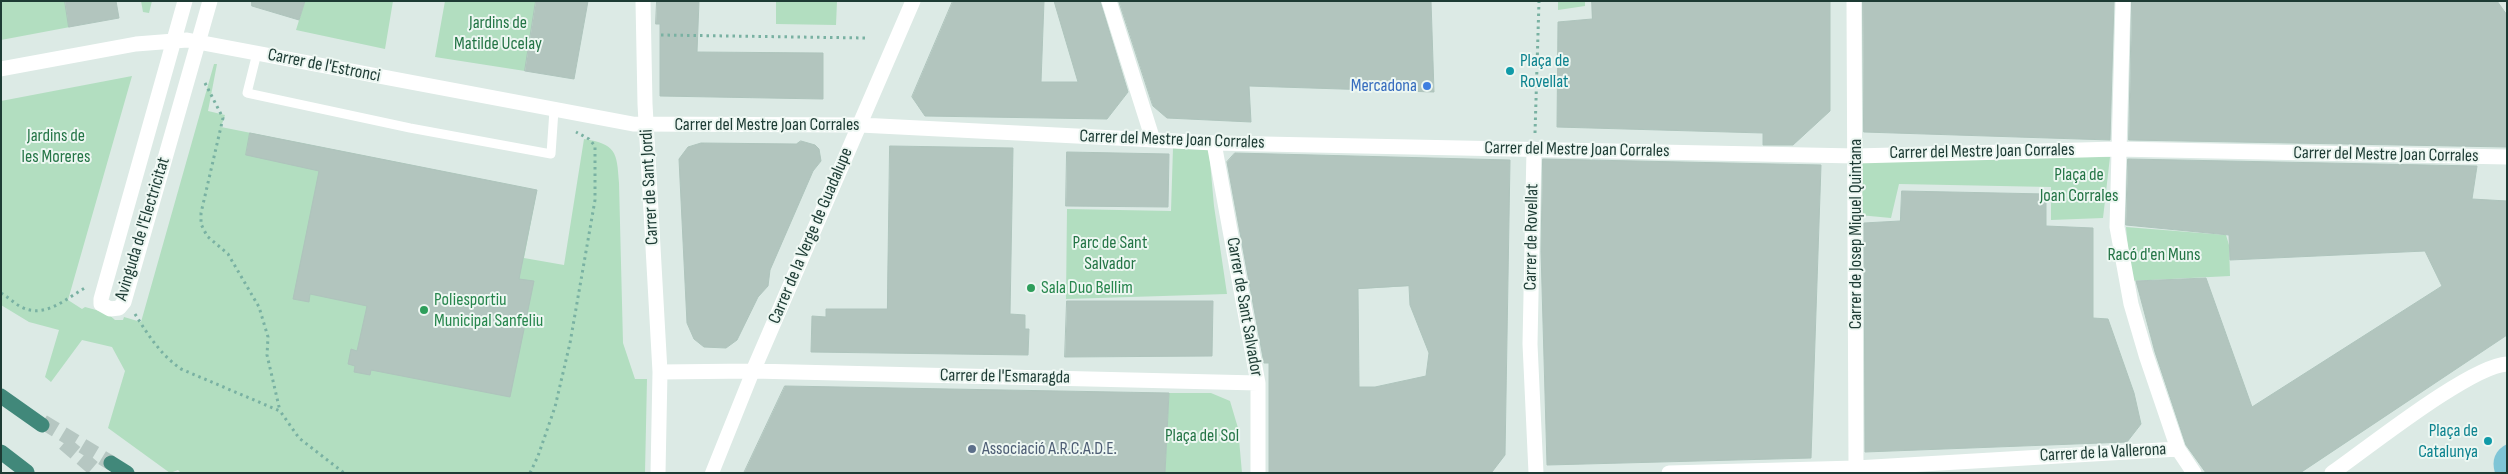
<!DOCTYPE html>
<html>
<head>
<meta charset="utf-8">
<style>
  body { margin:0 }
  #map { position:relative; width:2508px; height:474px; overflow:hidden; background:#dceae5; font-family:"Sofia Sans Condensed",sans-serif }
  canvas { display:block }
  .frame { position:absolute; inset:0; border:2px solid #1d3b34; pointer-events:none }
</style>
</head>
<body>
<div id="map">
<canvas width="2508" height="474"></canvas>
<div class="frame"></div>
</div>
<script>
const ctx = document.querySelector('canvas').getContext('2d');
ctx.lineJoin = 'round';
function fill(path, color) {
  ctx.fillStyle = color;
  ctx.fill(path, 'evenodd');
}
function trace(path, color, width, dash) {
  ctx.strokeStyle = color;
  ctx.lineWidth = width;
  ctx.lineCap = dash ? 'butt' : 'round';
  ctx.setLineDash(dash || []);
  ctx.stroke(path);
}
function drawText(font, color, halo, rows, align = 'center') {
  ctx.font = font + ' "Sofia Sans Condensed",sans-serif';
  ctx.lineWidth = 4;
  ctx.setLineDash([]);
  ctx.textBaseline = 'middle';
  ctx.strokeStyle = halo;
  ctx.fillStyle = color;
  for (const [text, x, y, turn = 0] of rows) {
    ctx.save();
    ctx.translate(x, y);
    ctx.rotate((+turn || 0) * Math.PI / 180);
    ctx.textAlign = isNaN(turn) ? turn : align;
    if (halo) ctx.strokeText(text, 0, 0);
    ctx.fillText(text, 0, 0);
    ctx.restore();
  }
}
fill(new Path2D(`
  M1 1H65L70 27 1 40Z
  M141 1H152L149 13 143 12Z
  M305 1H393L385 49 296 30Z
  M445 1H536L525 71 435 57Z
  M776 1H837L836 25 776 24Z
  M1558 1H1585V6L1558 10Z
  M214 64H217L208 111 225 115 221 127 537 190 524 258 564 265 584 139C616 144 617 152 619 183L623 343 635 379H647L645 473H181L178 470 170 473 108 428 125 371 112 347 82 340 51 382 45 377 59 330 29 322 1 305V101L132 76 68 300 82 309 85 307 107 313 115 320H123L124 317 141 322Z
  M1173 148 1209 150 1214 206 1227 294 1066 299 1067 209 1171 211Z
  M2110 157 2103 218 2051 220V187L1899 184 1891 218 1859 215 1860 159Z
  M2126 227 2226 235 2229 245 2230 276 2131 281Z
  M1169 393H1211L1230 401 1238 428 1242 473H1165Z`), '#b2dec0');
fill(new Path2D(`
  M2507 444V473H2495C2491 460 2495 450 2507 444Z`), '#7ec5d6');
const building = new Path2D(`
  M65 1H116L119 18 69 27Z
  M252 1H305L299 20 252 6Z
  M536 1H588L574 79 525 71Z
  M657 1H699L697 52 823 53V99L660 96V24H656Z
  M953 1H1044L1041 82H1078L1054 1H1100L1128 92 1107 119 925 116 912 97Z
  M1119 1H1431L1434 92 1249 86 1251 122 1167 118 1153 106Z
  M1592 1H1830V111L1793 145H1763V133L1557 127 1558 22 1592 19Z
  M1863 1H2114L2110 140 1864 132Z
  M2132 1H2497L2507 15V147L2129 140Z
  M250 133 537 190 519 279 534 281 510 397 371 370 370 375 354 372 355 366 348 364 351 349 357 351 367 306 310 294 309 302 293 299 319 171 246 155Z
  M801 141 815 145 819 149 821 161 813 171 770 270 768 286 758 297 737 340 726 348 704 347 694 339 687 323 679 159 688 147 701 143 796 144Z
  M890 146 1013 148 1010 314 1025 315V329H1029L1028 355 811 352 812 316 826 317V309H887Z
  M1067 152 1169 154 1168 207 1066 206Z
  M1235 153 1510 160 1505 455 1492 472 1269 473V363H1264L1227 162ZM1409 286 1410 305 1429 353 1426 376 1375 387H1359L1358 289Z
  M1543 159 1821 165 1811 458 1547 465 1541 251Z
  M2128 159 2477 166 2472 199 2507 201V335L2300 473H2206L2186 445 2155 352 2136 281 2206 278 2252 407 2442 286 2425 251 2230 260 2229 235 2126 225Z
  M1902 191 2046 194V226L2093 228V318L2108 319 2134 393 2141 424 2127 442 1865 452 1864 223 1900 221Z
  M1067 301H1213L1212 356 1065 357Z
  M785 386 1169 393 1165 473H744Z`);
fill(building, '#b2c5be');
trace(building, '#aec4bc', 1);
trace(new Path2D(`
  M43 422 111 463
  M64 443 99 473`), '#b6c7c2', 15, [15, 8]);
trace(new Path2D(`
  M661 35 865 38
  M205 83 223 118 201 213V224L207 236 228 254 259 307 268 337 267 355 280 411
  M1535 133 1539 1
  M1 293C8 297 14 303 21 307 45 319 65 299 85 288
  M135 314C148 335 161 355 181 369L280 411 299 438 344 473
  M530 473 538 456 555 407 570 343 595 200V146L589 139 576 132`), '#79b1a2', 3, [2.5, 4]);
trace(new Path2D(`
  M257 53 247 93 410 128 551 154 554 110`), '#fff', 9);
trace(new Path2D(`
  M712 473 753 371`), '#fff', 14);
trace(new Path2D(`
  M185 1 101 299V304L110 309 119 308 124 302 210 1
  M643 1 645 104 660 372 658 473
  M1109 1 1153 140
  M1854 1 1856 468
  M2123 1 2117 227 2131 304 2146 355 2178 449 2194 473
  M1 69 136 44 187 40 633 124 860 125 1214 143 1856 156 2117 149 2507 157
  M1214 143 1258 383V473
  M1534 149 1530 344 1536 473
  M753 371 913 1
  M660 372 753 371 1258 383
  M1669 473 1856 468 2178 449
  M2332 473C2368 448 2470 366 2507 364`), '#fff', 15);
trace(new Path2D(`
  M1 396 42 425
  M1 452 27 472
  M111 463 127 473`), '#41887a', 15);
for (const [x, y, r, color] of [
  [1510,71,5,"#0f9aa8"],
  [1427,86,5,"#3f7fe0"],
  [1031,288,5,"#2e9e5b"],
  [424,310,5,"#2e9e5b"],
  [2488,441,5,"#0f9aa8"],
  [972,449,5,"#5c6f8a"]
]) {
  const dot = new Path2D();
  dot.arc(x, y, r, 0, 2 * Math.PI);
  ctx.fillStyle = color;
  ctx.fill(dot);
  trace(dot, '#edf7f2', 2);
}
drawText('18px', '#247546', '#edf7f2', [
  ["Jardins de",498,23],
  ["Matilde Ucelay",498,44],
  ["Jardins de",56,136],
  ["les Moreres",56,157],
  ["Plaça de",2079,175],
  ["Joan Corrales",2079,196],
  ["Parc de Sant",1110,243],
  ["Salvador",1110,264],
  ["Racó d'en Muns",2154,255],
  ["Plaça del Sol",1202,436]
]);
drawText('18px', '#0d838f', '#edf7f2', [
  ["Plaça de",1520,61],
  ["Rovellat",1520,82],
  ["Plaça de",2478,431,"right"],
  ["Catalunya",2478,452,"right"]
], 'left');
drawText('18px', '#1d3b34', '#edf7f2', [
  ["Carrer de l'Estronci",324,66,11],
  ["Carrer del Mestre Joan Corrales",767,125],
  ["Carrer del Mestre Joan Corrales",1172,140,2],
  ["Carrer del Mestre Joan Corrales",1577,150,1],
  ["Carrer del Mestre Joan Corrales",1982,152,-1],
  ["Carrer del Mestre Joan Corrales",2386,155,1],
  ["Carrer de Sant Jordi",650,187,-93],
  ["Avinguda de l'Electricitat",143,229,-73],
  ["Carrer de Josep Miquel Quintana",1856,234,-90],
  ["Carrer de la Verge de Guadalupe",811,236,-67],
  ["Carrer de Rovellat",1532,237,-89],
  ["Carrer de Sant Salvador",1244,307,80],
  ["Carrer de l'Esmaragda",1005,377,1],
  ["Carrer de la Vallerona",2103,453,-3]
]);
drawText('18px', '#366cbe', '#edf7f2', [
  ["Mercadona",1417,86]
], 'right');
drawText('18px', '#27864d', '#edf7f2', [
  ["Sala Duo Bellim",1041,288],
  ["Poliesportiu",434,300],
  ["Municipal Sanfeliu",434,321]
], 'left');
drawText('18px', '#4e5e75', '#edf7f2', [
  ["Associació A.R.C.A.D.E.",982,449]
], 'left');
</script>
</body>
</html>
